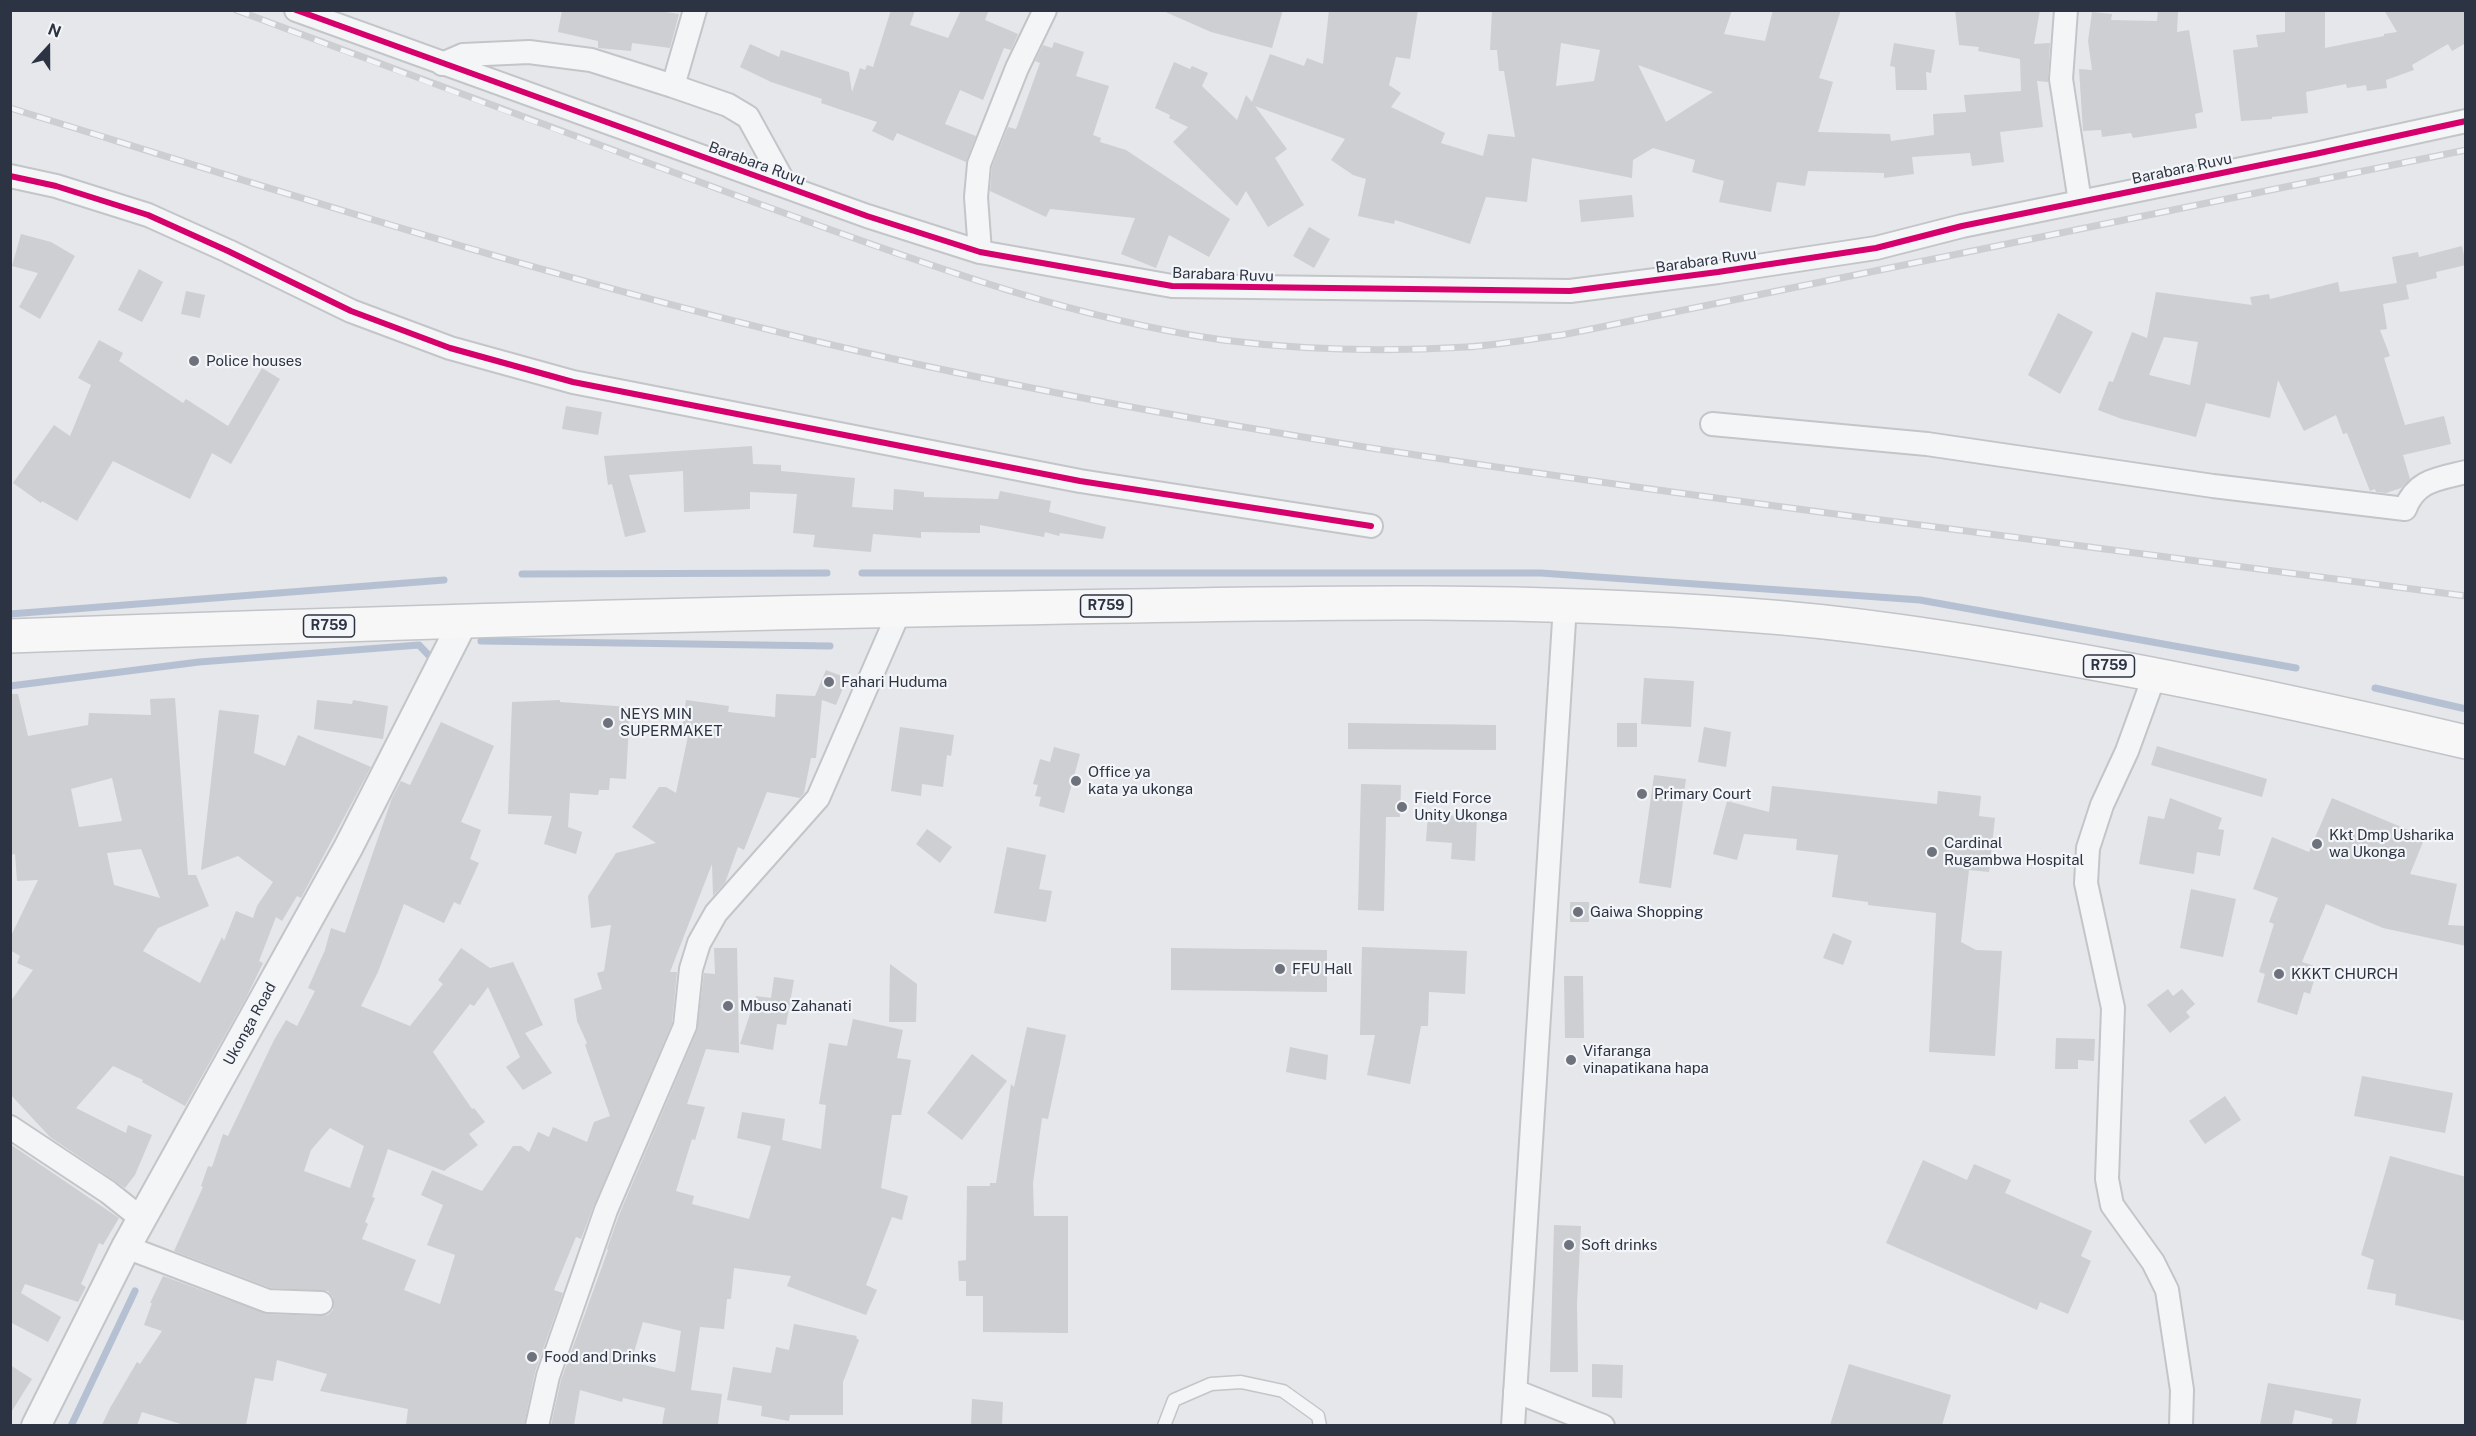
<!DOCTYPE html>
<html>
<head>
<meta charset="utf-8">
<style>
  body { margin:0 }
  #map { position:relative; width:2476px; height:1436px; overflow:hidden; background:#e5e7ea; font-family:"Public Sans",sans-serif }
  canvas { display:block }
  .frame { position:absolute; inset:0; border:12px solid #2c3342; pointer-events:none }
  .north { position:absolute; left:18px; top:18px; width:60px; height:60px; -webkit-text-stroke:4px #f3f5f8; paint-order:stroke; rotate:21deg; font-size:16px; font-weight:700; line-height:24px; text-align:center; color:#2c3342 }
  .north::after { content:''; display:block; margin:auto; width:21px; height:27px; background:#2c3342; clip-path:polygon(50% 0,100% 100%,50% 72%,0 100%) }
</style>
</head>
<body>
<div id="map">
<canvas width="2476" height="1436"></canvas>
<div class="frame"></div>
<div class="north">N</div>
</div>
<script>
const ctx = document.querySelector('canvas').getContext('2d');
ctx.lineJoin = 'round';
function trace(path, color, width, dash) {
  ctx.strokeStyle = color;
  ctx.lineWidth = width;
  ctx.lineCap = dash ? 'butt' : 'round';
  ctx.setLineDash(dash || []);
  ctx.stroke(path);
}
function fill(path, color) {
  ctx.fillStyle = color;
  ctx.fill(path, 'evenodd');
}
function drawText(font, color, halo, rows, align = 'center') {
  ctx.font = font + ' "Public Sans",sans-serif';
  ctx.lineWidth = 4.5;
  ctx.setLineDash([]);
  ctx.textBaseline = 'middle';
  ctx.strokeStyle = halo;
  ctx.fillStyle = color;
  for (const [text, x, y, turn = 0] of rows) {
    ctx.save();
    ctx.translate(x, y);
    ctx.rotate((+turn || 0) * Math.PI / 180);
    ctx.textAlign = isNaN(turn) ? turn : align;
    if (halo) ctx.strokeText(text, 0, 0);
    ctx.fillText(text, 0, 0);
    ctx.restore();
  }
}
trace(new Path2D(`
  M862 573H1541L1920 600 2296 668
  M522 574 827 573
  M10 614 444 580
  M481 641 830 646
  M10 686 199 662 419 645 434 661
  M2375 688 2466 709
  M71 1426 135 1291`), '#b5c1d2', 7);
fill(new Path2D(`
  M562 10H653L679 14 670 48 632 43 631 51 598 48V41L558 32Z
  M891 10H915L910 25 948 38 961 10H989L985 20 1018 34 1011 50 1004 48 983 100 960 90 945 124 976 136 966 162 897 133 893 141 872 131 877 122 821 103 822 99 771 82 740 67 750 44 779 57 781 50 849 72 852 92 860 68 865 70 867 65 873 67Z
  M1161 10H1283L1272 48 1211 32Z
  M1329 10H1418L1410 59 1396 57 1389 85 1401 93 1391 107 1445 133 1441 143 1483 156 1488 134 1515 137 1504 71H1499L1497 50H1490L1492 10H1732L1724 34 1765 41 1773 10H1841L1819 78 1833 82 1818 132 1890 134 1891 141 1934 135 1933 114 1966 112 1964 95 2021 91 2020 59 1978 51 1979 47 1959 45 1955 10H2040L2034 44 2050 43 2048 82 2037 81 2043 127 2000 132 2004 162 1972 166 1970 153 1912 157 1914 174 1884 178V173L1808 171 1805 186 1777 182 1771 212 1719 202 1724 181 1692 172 1695 160 1653 148 1633 160 1632 178 1532 158 1527 202 1486 197 1470 244 1395 220 1394 224 1358 216 1366 179 1353 175 1331 160 1345 139 1255 106 1287 149 1275 158 1304 205 1268 227 1246 191 1237 206 1173 142 1188 127 1169 118 1170 115 1155 108 1174 62 1190 69 1192 66 1208 73 1202 86 1237 120 1246 95 1252 102 1270 54 1304 66 1307 58 1323 64ZM1561 43 1600 50 1594 81 1556 86ZM1638 65 1713 92 1666 122Z
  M2285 10H2325V48L2384 36V34L2397 32 2384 10H2466V43L2452 51 2448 44 2412 65 2414 70 2386 80 2387 88 2367 91 2366 85 2347 88 2346 84 2306 92 2308 113 2272 117V119L2241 121 2233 50 2258 47 2256 35 2285 32Z
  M2158 11 2178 12 2177 32 2189 30 2203 112 2195 114 2197 128 2133 138 2131 133 2102 137 2101 130 2083 131 2079 69 2092 70 2088 41 2092 12 2112 14 2111 20 2157 21Z
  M1054 42 1084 52 1076 76 1109 86 1093 135 1101 138 1100 142 1126 150 1230 219 1209 257 1169 235 1156 268 1121 254 1135 218 1050 209 1046 217 990 191 992 167 1008 127 1016 129 1040 63 1035 61 1043 45 1052 48Z
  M1894 43 1935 50 1931 73 1926 72 1927 90H1896L1895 67 1890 66Z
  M1632 195 1634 217 1581 222 1579 200Z
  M1309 227 1330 239 1314 268 1293 256Z
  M21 234 51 242 75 256 40 319 19 307 38 273 12 266Z
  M2462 246 2466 265 2436 272 2437 278 2406 285 2409 299 2383 304 2387 329 2380 330 2390 356 2384 358 2405 425 2444 416 2451 444 2403 455 2410 479 2401 488 2386 493 2376 492 2375 489 2370 491 2347 433 2343 434 2336 415 2304 431 2278 380 2270 418 2206 403 2196 437 2122 419 2098 410 2109 381 2113 382 2132 332 2147 338 2156 292 2252 305 2250 297 2269 294 2270 299 2338 282 2340 292 2397 283 2392 257 2418 252 2419 257ZM2164 337 2198 342 2190 385 2149 375Z
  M139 269 163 282 142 322 118 310Z
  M186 291 205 295 200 318 181 314Z
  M2058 313 2093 332 2060 394 2028 375Z
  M99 340 123 353 119 361 183 403 186 399 228 426 262 368 280 379 231 464 212 453 190 499 113 461 77 521 42 501 41 503 13 483 54 425 70 436 91 385 78 378Z
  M566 406 602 412 598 435 562 429Z
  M752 446 753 464 781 465V471L855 478 852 507 893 510 894 489 924 492V497L998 499 1000 491 1051 501 1049 512 1106 527 1103 539 1060 533 1059 536 1045 532 1044 537 980 525V533L921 532V538L873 534 871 552 813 547 815 535 793 533 797 494 750 492V509L684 512 683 471 629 475 646 532 625 537 612 484 608 485 604 456Z
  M826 670 847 678 836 705 822 700 816 758H811L804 793 800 798 767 792 744 850 738 847 725 883 713 896 712 864 670 972H677L672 1023 594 1205 581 1239 576 1237 554 1290 563 1293 535 1372 524 1425H406L408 1409 320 1391 327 1374 277 1360 273 1381 255 1378 246 1425H184L142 1412 137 1425H102L110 1408 137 1362 140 1364 162 1331 144 1325 152 1303H150L163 1276 267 1314 320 1316 328 1315 333 1310V1297L328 1291 271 1288 174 1251 203 1187 201 1186 208 1166 212 1167 223 1134 228 1136 274 1040 286 1020 297 1026 315 991 308 988 325 950 331 928 345 933 392 798 401 781 410 785 441 722 494 746 461 822 481 830 470 859 479 863 460 905 454 902 444 923 404 904 378 972 361 1006 410 1026 443 984 438 980 461 948 490 968 513 962 543 1025 525 1033 552 1073 523 1090 506 1067 520 1057 488 987 474 1006 470 1004 433 1052 472 1109 474 1108 485 1122 469 1134 478 1145 444 1171 388 1149 372 1197 375 1198 365 1222 368 1224 362 1239 416 1260 404 1290 440 1304 455 1255 427 1245 443 1205 421 1195 432 1170 482 1191 513 1146H521L529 1152 538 1132 549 1137 553 1127 587 1142 594 1122 610 1116 585 1045 587 1043 577 1021 574 999 602 989 597 973 604 971 611 925 591 928 588 896 616 853 656 843 632 827 659 787H666L676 793 688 736 681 735 686 700 729 706 728 712 775 717 776 694 815 696ZM330 1128 364 1146 350 1188 304 1171 311 1150Z
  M1644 678 1694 681 1691 727 1641 724Z
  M10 694H18L28 736 88 725 89 713 151 715 150 699 175 698 188 875H196L209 906 158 928 143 951 200 983 222 937 224 941 236 911 253 918 257 906 273 882 238 856 201 870 219 710 259 715 254 753 285 766 298 735 371 767 301 898 297 896 282 921 276 917 259 961 263 963 246 998 185 1106 142 1082 143 1080 113 1066 76 1108 126 1133 128 1125 152 1135 135 1175 125 1188 50 1137 10 1094V1002L33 970 17 963 20 956 10 950V938L38 880 17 881 15 854 10 855ZM112 778 122 821 79 827 71 789ZM141 849 160 898 114 885 107 853Z
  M317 700 352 704 353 700 388 706 383 739 314 729Z
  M560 700V702L630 707 626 779 610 778 609 790H599L598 795 570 793 568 827 582 832 576 854 544 844 552 816 508 814 512 702Z
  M1348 723 1496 725V750L1348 749Z
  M1617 723H1637V747H1617Z
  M900 727 954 735 951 756 947 755 943 787 922 784 921 796 891 791Z
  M1704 727 1731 732 1726 767 1698 762Z
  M2157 746 2267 779 2262 797 2151 765Z
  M1054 747 1080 754 1064 813 1039 806 1041 797 1035 796 1038 785 1033 784 1040 759 1050 762Z
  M1654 775 1686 779 1671 888 1639 883Z
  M1361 784 1401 785 1400 817H1386L1384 911 1358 910Z
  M1772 786 1937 804 1938 791 1981 796 1979 816 1995 818 1989 872 1969 870 1961 942 1976 950 2002 951 1995 1056 1929 1052 1936 913 1868 905V902L1832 897 1838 855 1796 850 1797 839 1744 834 1737 860 1713 854 1727 801 1769 812Z
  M2170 798 2222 818 2218 829 2224 830 2220 856 2197 852 2194 874 2139 864 2148 816 2164 819Z
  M2332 798 2425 837 2410 874 2457 884 2448 925 2466 926V946L2383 928 2326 904 2302 962 2318 967 2310 994 2304 992 2297 1015 2257 1002 2265 974 2259 972 2274 924 2269 922 2278 898 2253 889 2272 837 2309 852Z
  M1428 814 1477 817 1475 861 1451 859 1452 843 1426 841Z
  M927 829 952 847 940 863 916 844Z
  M1007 847 1046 855 1039 889 1052 891 1046 922 994 913Z
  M2191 889 2236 899 2223 957 2180 948Z
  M1570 902H1589V922H1570Z
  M1833 933 1852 941 1843 965 1823 958Z
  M1362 947 1467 951 1465 994 1429 992 1428 1026H1421L1410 1084 1367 1075 1375 1035H1360Z
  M714 948H737L739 1053 706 1049 687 1104 705 1107 695 1140 692 1139 676 1191 694 1196 692 1204 749 1219 771 1146 737 1138 742 1112 785 1119 782 1140 821 1149 826 1105 819 1104 829 1043 847 1046 853 1019 903 1030 897 1058 911 1060 901 1115H892L881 1188 908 1196 902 1220 892 1217 866 1285 877 1290 866 1315 787 1286 791 1276 734 1268 731 1299H727L724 1329 700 1327 691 1390 722 1394 718 1424 662 1425 665 1408 623 1398 622 1402 580 1390 574 1425H551L561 1380 608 1250 607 1249 619 1215 697 1031 704 973 715 974ZM643 1322 681 1331 675 1372 631 1362Z
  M1171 948 1327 950V992L1171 990Z
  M890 964 917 984 916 1022H889Z
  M1564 976H1583L1584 1038H1565Z
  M774 977 794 980 786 1025 777 1024 773 1050 740 1044 756 996 771 998Z
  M2168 989 2173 996 2182 989 2195 1004 2186 1012 2190 1017 2170 1033 2147 1005Z
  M1027 1027 1066 1035 1048 1119 1042 1118 1033 1183 1034 1216H1068V1333L983 1332V1296H966V1281H959L958 1261 966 1260 967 1186H990V1183H996L1011 1084 1014 1087Z
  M2056 1038 2095 1039 2094 1061 2078 1060V1069H2055Z
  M1290 1047 1328 1055 1326 1080 1286 1072Z
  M972 1054 1007 1081 962 1140 927 1113Z
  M2362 1076 2453 1093 2445 1133 2354 1116Z
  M2225 1096 2241 1120 2205 1144 2189 1121Z
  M10 1144 119 1218 103 1245 99 1243 81 1284 86 1287 78 1302 25 1284 21 1293 61 1317 48 1342 10 1322Z
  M2390 1156 2466 1177V1321L2395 1305 2396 1294 2367 1289 2374 1260 2361 1255Z
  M1923 1160 1967 1180 1974 1164 2011 1180 2005 1193 2092 1231 2081 1256 2091 1261 2068 1314 2040 1302 2037 1310 1886 1243Z
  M1554 1225 1581 1226 1577 1304 1578 1372H1550Z
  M794 1324 857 1336 856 1338 859 1340 843 1382V1415H790L789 1421 761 1416 762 1406 727 1400 733 1367 771 1373 776 1347 789 1350Z
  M1592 1364 1623 1365 1622 1398 1592 1397Z
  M1849 1364 1951 1395 1942 1425H1830Z
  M10 1365 32 1379 10 1414Z
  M2268 1383 2361 1399 2356 1425H2331L2333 1419 2295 1410 2292 1425H2260Z
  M972 1399 1003 1402 1002 1425H971Z`), '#cdcfd2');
const service = new Path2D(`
  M1164 1426 1174 1400 1211 1384 1241 1382 1283 1391 1318 1416 1320 1426`);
const minor = new Path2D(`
  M296 10 867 216 980 252 1172 286 1570 291 1718 272 1876 248 1962 226 2315 154 2466 121
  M695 10 673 86 728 105 748 117 786 186
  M2066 10 2061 79 2080 202
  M442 64 463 55 529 52 591 60 673 86
  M10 176 56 186 148 215 228 251 351 311 450 348 573 382 1080 481 1371 526
  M980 252 976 197 979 164 1017 68 1045 10
  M1712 424 1927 444 2213 486 2405 509C2416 480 2438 479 2466 472
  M2155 674 2127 751 2102 805 2088 848 2086 883 2113 1008 2107 1179 2112 1205 2153 1262 2167 1290 2182 1390 2181 1426
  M10 1127 108 1192 142 1219
  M126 1247 268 1301 321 1303
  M1515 1391 1603 1426
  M537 1426 548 1376 606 1210 685 1026 691 969 699 943 716 913 818 798 900 610
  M1513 1426 1565 605`);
const tertiary = new Path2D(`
  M36 1426 126 1247 348 848 463 622`);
const primary = new Path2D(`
  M10 636C345 624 680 614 1015 608 1258 604 1503 596 1746 615 1849 622 1951 638 2053 656 2191 680 2329 710 2466 742`);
trace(service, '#c3c5c8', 15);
trace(minor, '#c3c5c8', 26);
trace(tertiary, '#c3c5c8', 32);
trace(primary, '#c2c4c7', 36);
trace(service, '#f4f5f6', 12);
trace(minor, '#f4f5f6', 22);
trace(tertiary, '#f4f5f6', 28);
trace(primary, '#f7f7f8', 33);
const rail = new Path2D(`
  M236 10C407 75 579 138 751 201 904 256 1061 317 1223 340 1303 350 1385 352 1466 347 1498 345 1530 339 1562 335L2466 150
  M10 108C292 195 571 285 858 351 1178 424 1503 470 1828 513 2041 541 2253 568 2466 596`);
trace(rail, '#cdced1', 7);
trace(rail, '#f3f5f8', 4.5, [14]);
trace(new Path2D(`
  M296 10 867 216 980 252 1172 286 1570 291 1718 272 1876 248 1962 226 2315 154 2466 121
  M10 176 56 186 148 215 228 251 351 311 450 348 573 382 1080 481 1371 526`), '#d6006c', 6);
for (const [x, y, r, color] of [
  [194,361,6,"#6d727d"],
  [829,682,6,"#6d727d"],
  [608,723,6,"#6d727d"],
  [1076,781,6,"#6d727d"],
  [1642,794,6,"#6d727d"],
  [1402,807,6,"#6d727d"],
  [2317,844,6,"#6d727d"],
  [1932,852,6,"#6d727d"],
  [1578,912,6,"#6d727d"],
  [1280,969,6,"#6d727d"],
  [2279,974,6,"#6d727d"],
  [728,1006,6,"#6d727d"],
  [1571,1060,6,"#6d727d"],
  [1569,1245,6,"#6d727d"],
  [532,1357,6,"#6d727d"]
]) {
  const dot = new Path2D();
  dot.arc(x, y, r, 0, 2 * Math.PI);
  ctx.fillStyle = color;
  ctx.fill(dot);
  trace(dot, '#f3f5f8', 2);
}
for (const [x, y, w] of [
  [1106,606,51],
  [329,626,51],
  [2109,666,51]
]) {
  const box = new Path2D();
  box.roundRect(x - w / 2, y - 11, w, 22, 4.5);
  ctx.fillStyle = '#f3f5f8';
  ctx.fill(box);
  trace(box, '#2c3342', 1.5);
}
drawText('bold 14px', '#2c3342', null, [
  ["R759",1106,606],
  ["R759",329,626],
  ["R759",2109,666]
]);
drawText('15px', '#2c3342', '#f3f5f8', [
  ["Barabara Ruvu",757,164,20],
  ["Barabara Ruvu",2182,169,-12],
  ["Barabara Ruvu",1706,261,-8],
  ["Barabara Ruvu",1223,275,2],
  ["Ukonga Road",250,1024,-61]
]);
drawText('15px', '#2c3342', '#f3f5f8', [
  ["Police houses",206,361],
  ["Fahari Huduma",841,682],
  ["NEYS MIN",620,714],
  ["SUPERMAKET",620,731],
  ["Office ya",1088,772],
  ["kata ya ukonga",1088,789],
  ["Primary Court",1654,794],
  ["Field Force",1414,798],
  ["Unity Ukonga",1414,815],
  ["Kkt Dmp Usharika",2329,835],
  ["wa Ukonga",2329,852],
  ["Cardinal",1944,843],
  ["Rugambwa Hospital",1944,860],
  ["Gaiwa Shopping",1590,912],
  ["FFU Hall",1292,969],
  ["KKKT CHURCH",2291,974],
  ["Mbuso Zahanati",740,1006],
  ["Vifaranga",1583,1051],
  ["vinapatikana hapa",1583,1068],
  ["Soft drinks",1581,1245],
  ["Food and Drinks",544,1357]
], 'left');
</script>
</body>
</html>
